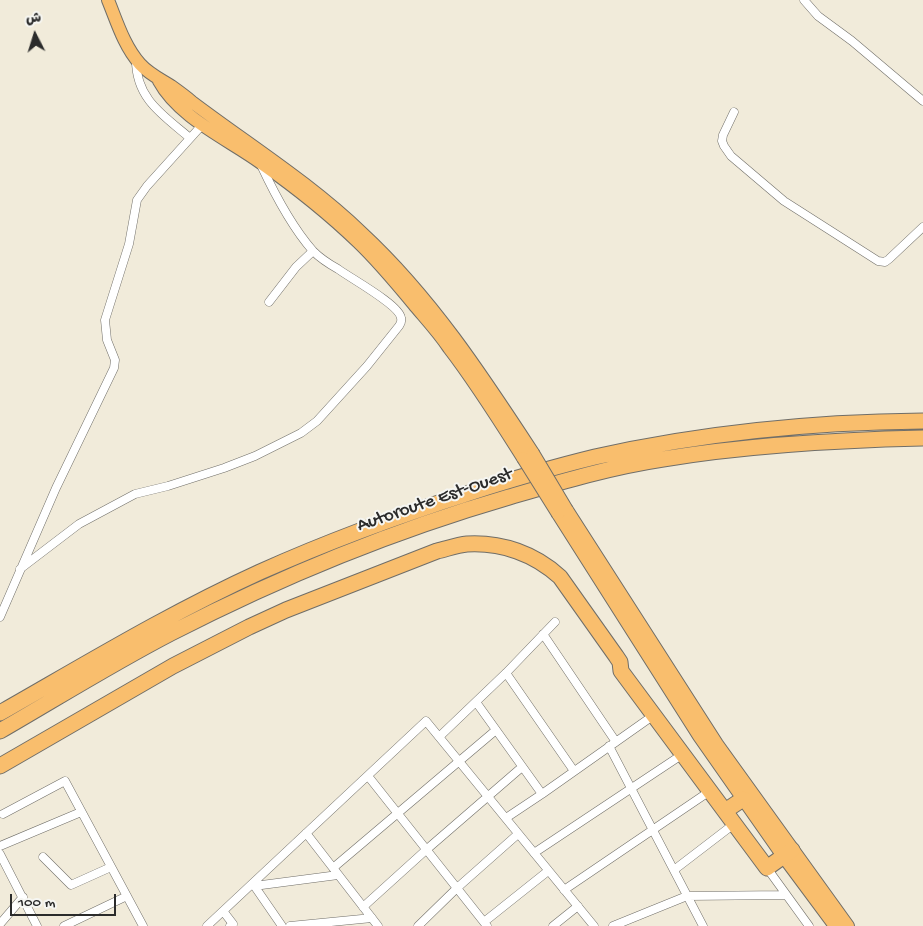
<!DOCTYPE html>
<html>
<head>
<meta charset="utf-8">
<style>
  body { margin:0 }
  #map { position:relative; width:923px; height:926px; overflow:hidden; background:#f1ebda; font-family:"Gochi Hand","Playpen Sans Arabic",sans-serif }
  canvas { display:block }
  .north { position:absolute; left:10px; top:10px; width:50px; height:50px; -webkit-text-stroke:4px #f6f6f2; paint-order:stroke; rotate:355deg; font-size:14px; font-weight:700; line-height:20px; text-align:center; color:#2b2b2b }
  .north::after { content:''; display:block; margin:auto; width:18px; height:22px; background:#2b2b2b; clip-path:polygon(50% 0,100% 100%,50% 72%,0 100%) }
  .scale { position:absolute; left:10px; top:894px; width:106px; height:22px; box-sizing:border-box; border:2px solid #2b2b2b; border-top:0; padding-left:6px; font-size:15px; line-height:18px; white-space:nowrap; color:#2b2b2b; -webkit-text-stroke:4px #f6f6f2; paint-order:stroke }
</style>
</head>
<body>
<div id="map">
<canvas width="923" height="926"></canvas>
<div class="north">ش</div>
<div class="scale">100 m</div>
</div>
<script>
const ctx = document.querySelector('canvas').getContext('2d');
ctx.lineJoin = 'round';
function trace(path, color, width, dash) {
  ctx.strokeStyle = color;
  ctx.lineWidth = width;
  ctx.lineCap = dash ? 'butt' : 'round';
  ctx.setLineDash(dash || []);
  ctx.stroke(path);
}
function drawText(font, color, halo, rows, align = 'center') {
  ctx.font = font + ' "Gochi Hand",sans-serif';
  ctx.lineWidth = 4;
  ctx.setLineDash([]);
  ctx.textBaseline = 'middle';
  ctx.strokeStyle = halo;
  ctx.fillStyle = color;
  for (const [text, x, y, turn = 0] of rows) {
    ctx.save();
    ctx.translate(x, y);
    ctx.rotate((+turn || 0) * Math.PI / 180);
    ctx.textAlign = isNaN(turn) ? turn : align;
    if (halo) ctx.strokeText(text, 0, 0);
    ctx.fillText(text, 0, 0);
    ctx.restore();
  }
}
const street = new Path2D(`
  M804 0 818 16 852 41 923 101
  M136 60C136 99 163 115 190 138
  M734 112 723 135 722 141 724 146 731 156 784 201 878 261 885 262 889 259 923 227
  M269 302 296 267 313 251
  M20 569 79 524 135 494 168 486 224 468 255 456 301 433 317 421 367 366 399 326C401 323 402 322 401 318 400 305 350 278 338 269 329 264 320 258 313 251 291 226 275 195 261 165
  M0 617 56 488 114 368 115 360 107 340 105 320 129 244 137 200 147 186 203 124
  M543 634 616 742
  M506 673 574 771
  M476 702 542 794 654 715
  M439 737 506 673 555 622
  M609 746 703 926
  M368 776 487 926
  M3 814 65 781 143 926
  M506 818 542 794
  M306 833 378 926
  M0 846 81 812
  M534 853 683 754
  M0 854 37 926
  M43 857 71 885 111 867
  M333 868 496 730
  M767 868 809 926
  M674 870 734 824
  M253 884 282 926
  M254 886 338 875
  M564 890 710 791
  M363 907 426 850 522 767
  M223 911 233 924 230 926
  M484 922 548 871
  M0 924 23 897
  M64 926 127 896
  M207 926 426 721 594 926
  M290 926 372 918
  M418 926 457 888 518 834
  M553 926 578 906
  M613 926 687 896 786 895`);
const primary = new Path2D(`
  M108 0C117 22 124 46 140 64 149 74 160 79 171 86 178 91 185 96 192 102 249 145 310 183 362 233 431 297 482 375 533 453
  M159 81C179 118 228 139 261 163 295 187 328 213 358 242 379 262 397 284 416 307 427 320 439 333 449 348 476 383 499 420 523 458
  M567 510 717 744 848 926
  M558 514 699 736 783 856 835 926`);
const highway = new Path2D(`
  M0 713C86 664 170 613 260 572 329 541 400 515 472 492 513 479 554 467 595 457 702 433 814 422 923 421
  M0 731C57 698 113 663 171 633 280 577 392 531 509 497 560 482 610 467 663 459 748 445 836 440 923 438
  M0 766 173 666 249 627 286 610 437 551C446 549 457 545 467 544 502 542 535 554 560 577L616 656 620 662 621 671 767 868 792 850
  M725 811 743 799`);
trace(street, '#706e68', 9);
trace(primary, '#706e68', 14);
trace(highway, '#706e68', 17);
trace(street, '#fff', 8);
trace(primary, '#f9be6d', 12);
trace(highway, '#f9be6d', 15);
const primaryBridge = new Path2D(`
  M533 453 567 510
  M523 458 558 514`);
trace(primaryBridge, '#706e68', 14, []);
trace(primaryBridge, '#f9be6d', 12);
drawText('19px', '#2b2b2b', '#f6f6f2', [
  ["Autoroute Est-Ouest",435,501,-19]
]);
</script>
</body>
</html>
